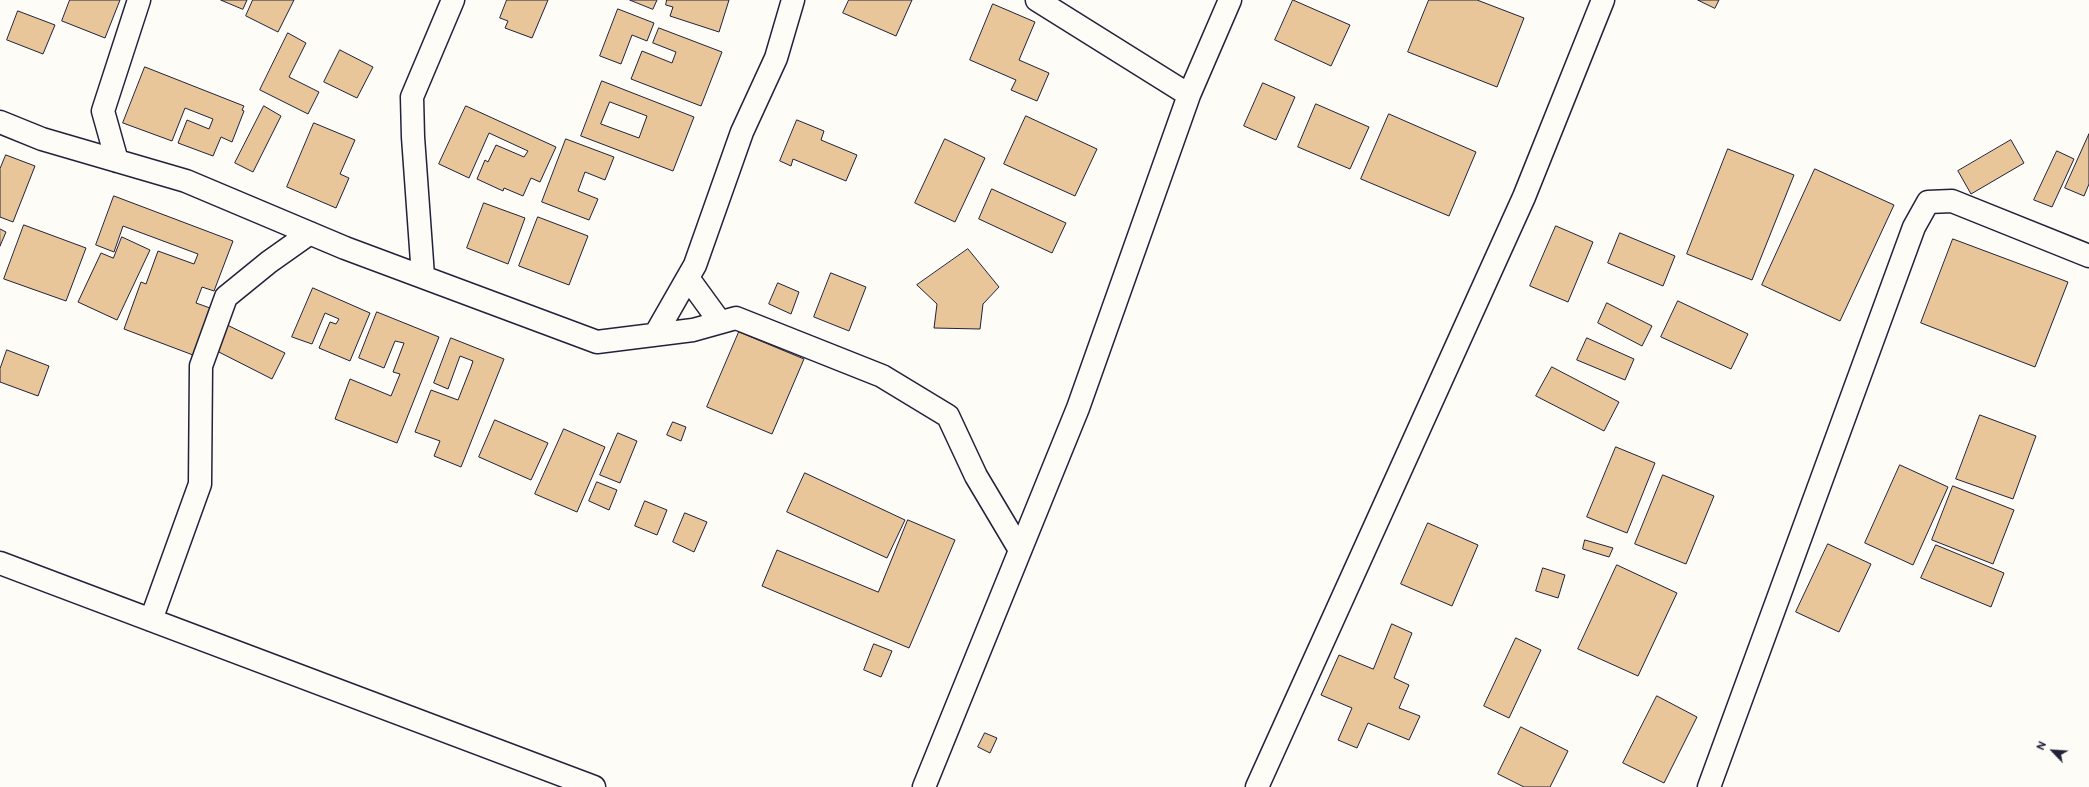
<!DOCTYPE html>
<html>
<head>
<meta charset="utf-8">
<style>
  body { margin:0 }
  #map { position:relative; width:2089px; height:787px; overflow:hidden; background:#fdfcf7; font-family:"Balsamiq Sans",sans-serif }
  canvas { display:block }
  .north { position:absolute; left:2033px; top:731px; width:40px; height:40px; -webkit-text-stroke:3px #fdfcf7; paint-order:stroke; rotate:295deg; font-size:11px; font-weight:700; line-height:16px; text-align:center; color:#22223b }
  .north::after { content:''; display:block; margin:auto; width:14px; height:18px; background:#22223b; clip-path:polygon(50% 0,100% 100%,50% 72%,0 100%) }
</style>
</head>
<body>
<div id="map">
<canvas width="2089" height="787"></canvas>
<div class="north">N</div>
</div>
<script>
const ctx = document.querySelector('canvas').getContext('2d');
ctx.lineJoin = 'round';
function fill(path, color) {
  ctx.fillStyle = color;
  ctx.fill(path, 'evenodd');
}
function trace(path, color, width, dash) {
  ctx.strokeStyle = color;
  ctx.lineWidth = width;
  ctx.lineCap = dash ? 'butt' : 'round';
  ctx.setLineDash(dash || []);
  ctx.stroke(path);
}
const building = new Path2D(`
  M70 0H120L105 38 62 21Z
  M221 0H247L243 9Z
  M253 0H294L278 32 246 16Z
  M507 0H548L532 38 505 28 508 21 500 18Z
  M630 0H657L653 9Z
  M667 0H729L719 32 670 16 673 7 666 5Z
  M849 0H912L896 36 843 13Z
  M1293 0 1350 25 1331 66 1275 40Z
  M1429 0H1477L1524 18 1497 87 1408 52Z
  M1698 0H1719L1715 8Z
  M993 4 1035 22 1019 60 1049 73 1037 101 1011 90 1016 80 970 60Z
  M618 9 654 23 647 41 632 35 621 64 600 56Z
  M18 11 55 25 43 54 7 40Z
  M659 28 722 52 701 106 631 79 642 51 672 63 676 52 653 43Z
  M288 33 306 43 289 77 319 92 308 114 260 90Z
  M340 50 373 67 357 98 324 82Z
  M145 67 244 106 242 110 244 111 232 142 221 137 213 156 178 143 187 120 209 129 213 119 185 108 172 141 123 123Z
  M602 81 694 117 673 171 581 136ZM610 102 647 116 639 138 601 124Z
  M1263 83 1295 97 1276 140 1244 126Z
  M1316 104 1369 127 1350 169 1298 147Z
  M264 106 281 116 253 172 235 163Z
  M466 106 556 147 540 182 531 178 523 196 504 188 503 191 477 179 485 160 488 162 496 145 524 157 528 151 489 133 469 178 439 164Z
  M1389 114 1476 152 1449 216 1361 179Z
  M1026 116 1097 149 1075 196 1004 164Z
  M797 120 824 131 821 140 857 155 846 181 793 159 791 166 780 161Z
  M314 123 355 140 340 174 349 178 336 208 287 187Z
  M2089 134V184L2084 196 2065 188Z
  M566 139 614 157 605 180 585 172 578 191 598 199 589 220 542 202Z
  M945 139 985 158 955 222 915 203Z
  M2011 140 2024 163 1971 194 1958 171Z
  M1728 149 1794 175 1752 280 1687 254Z
  M2057 151 2074 159 2052 207 2034 200Z
  M6 155 35 166 13 222 0 217V169Z
  M1815 169 1894 205 1840 321 1762 285Z
  M992 189 1066 223 1052 253 979 219Z
  M114 196 233 241 214 291 202 287 196 303 210 308 193 355 124 329 141 282 146 284 158 251 194 264 198 254 123 226 114 252 96 245Z
  M484 203 525 218 508 264 467 248Z
  M538 217 588 236 569 285 519 266Z
  M24 225 86 248 66 301 4 279Z
  M1556 226 1593 242 1568 302 1530 286Z
  M0 229 6 232 0 246Z
  M1620 233 1675 256 1663 286 1608 263Z
  M122 237 150 250 117 320 78 302 101 253 113 258Z
  M1953 239 2068 282 2035 367 1921 323Z
  M968 249 999 287 983 304 980 329 934 328 937 304 917 285Z
  M831 273 866 287 849 331 814 317Z
  M778 283 799 292 791 314 769 304Z
  M313 288 370 313 350 361 319 348 330 322 336 324 339 319 325 313 312 344 292 337Z
  M1678 301 1748 334 1731 369 1661 337Z
  M1607 303 1652 326 1642 346 1598 323Z
  M377 312 439 337 397 443 335 419 350 379 391 396 400 374 393 372 404 343 395 341 384 368 359 358Z
  M223 323 285 353 272 379 211 348Z
  M739 332 804 359 772 434 707 407Z
  M451 338 504 359 461 467 434 456 440 441 415 432 431 390 458 400 471 367 473 361 460 356 448 389 434 383Z
  M1587 338 1634 359 1625 380 1577 360Z
  M7 350 49 366 38 396 0 382V369Z
  M1552 367 1619 402 1604 431 1536 396Z
  M1980 415 2036 436 2013 499 1956 479Z
  M495 420 548 443 531 480 479 457Z
  M673 422 686 427 681 441 667 435Z
  M564 429 605 447 577 512 535 494Z
  M618 433 637 441 620 483 600 475Z
  M1616 447 1655 463 1627 533 1587 517Z
  M1900 465 1948 487 1913 565 1865 543Z
  M805 473 905 520 887 558 787 512Z
  M1663 475 1714 496 1686 564 1635 544Z
  M597 482 617 490 609 510 589 501Z
  M1953 486 2014 510 1993 564 1932 540Z
  M645 501 667 510 657 535 635 526Z
  M685 513 707 522 694 552 673 542Z
  M908 520 955 540 909 648 762 586 777 550 878 592Z
  M1428 523 1478 545 1452 606 1401 584Z
  M1585 540 1613 548 1609 557 1583 549Z
  M1828 544 1871 564 1839 632 1796 612Z
  M1936 545 2004 573 1991 607 1921 578Z
  M1617 565 1677 593 1638 676 1578 649Z
  M1543 568 1565 575 1558 598 1536 591Z
  M1392 624 1412 633 1394 678 1409 685 1399 708 1420 716 1409 740 1368 723 1357 748 1338 740 1352 708 1321 695 1339 655 1373 669Z
  M1516 638 1541 650 1509 718 1484 706Z
  M874 644 892 651 881 677 864 670Z
  M1657 696 1697 717 1664 783 1623 763Z
  M1521 727 1568 751 1550 787H1524L1498 774Z
  M985 733 997 738 990 753 978 747Z`);
fill(building, '#e8c699');
trace(building, '#22223b', 1);
const street = new Path2D(`
  M1037 0 1189 95
  M0 122 42 139 186 181 345 248 597 342 693 330 736 318 882 376 948 416 976 476 1020 550
  M117 161 103 111 139 0
  M423 276 413 137 412 97 453 0
  M688 278 720 322
  M655 335 695 265 742 132 776 58 793 0
  M0 563 594 787
  M151 620 200 484 201 366 226 297 269 262 310 233
  M924 787 1078 408 1189 95 1230 0
  M1257 787 1524 197 1603 0
  M1709 787 1914 227 1928 202 1952 201 2089 256`);
trace(street, '#22223b', 25);
trace(street, '#fdfcf7', 22);
</script>
</body>
</html>
